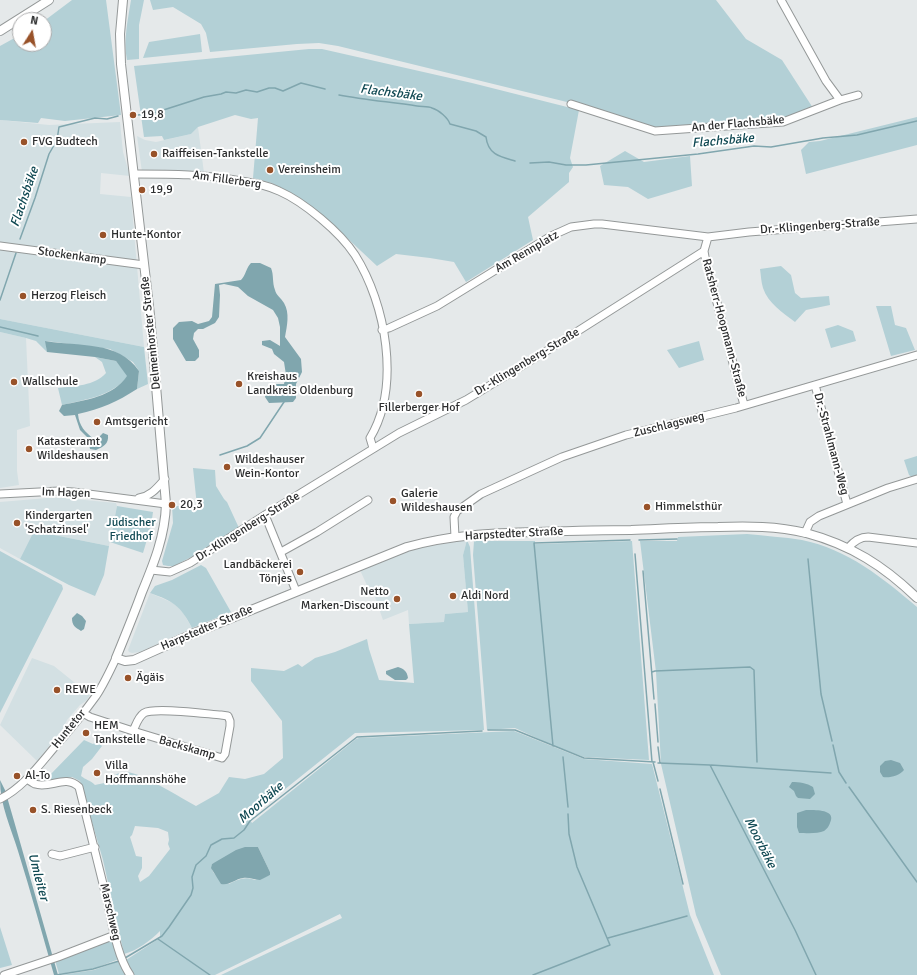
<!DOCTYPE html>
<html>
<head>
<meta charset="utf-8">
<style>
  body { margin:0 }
  #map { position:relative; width:917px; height:975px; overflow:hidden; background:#e5e9ea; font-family:Signika,sans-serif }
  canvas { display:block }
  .north { position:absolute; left:12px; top:12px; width:40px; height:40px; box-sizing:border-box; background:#fff; border:1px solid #ababac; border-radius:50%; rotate:11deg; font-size:11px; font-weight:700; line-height:16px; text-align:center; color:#2d2e2f }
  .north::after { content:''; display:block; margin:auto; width:14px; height:18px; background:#985229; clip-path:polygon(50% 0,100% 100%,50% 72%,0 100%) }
</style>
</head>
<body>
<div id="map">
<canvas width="917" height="975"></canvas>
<div class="north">N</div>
</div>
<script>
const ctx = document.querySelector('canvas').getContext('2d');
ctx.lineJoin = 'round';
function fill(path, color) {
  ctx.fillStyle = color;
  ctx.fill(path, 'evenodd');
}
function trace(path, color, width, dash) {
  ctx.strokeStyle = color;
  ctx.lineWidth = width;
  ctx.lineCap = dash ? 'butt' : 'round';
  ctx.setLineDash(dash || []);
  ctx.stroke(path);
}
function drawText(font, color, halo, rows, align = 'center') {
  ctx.font = font + ' Signika,sans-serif';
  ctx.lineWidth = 4;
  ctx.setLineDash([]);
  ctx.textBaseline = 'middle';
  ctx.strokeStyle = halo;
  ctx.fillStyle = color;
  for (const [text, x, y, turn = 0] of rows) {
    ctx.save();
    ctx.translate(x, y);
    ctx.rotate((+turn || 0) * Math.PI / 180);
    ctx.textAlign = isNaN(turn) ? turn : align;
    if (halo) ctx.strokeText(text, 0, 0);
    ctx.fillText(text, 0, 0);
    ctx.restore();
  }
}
fill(new Path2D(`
  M0 120 49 125 120 122 123 152 130 176 101 173 100 194 131 197 144 347 0 319Z
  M198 127 204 173 142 172 137 136 145 140 156 142 191 134Z
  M0 332 26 338 30 426 17 430V471L19 485 0 488Z
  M47 498H64L116 503 117 506 109 546 34 531 20 559 0 548V502Z
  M467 540 463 555 468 612 445 614 444 622 409 624 408 610 383 620 375 597 370 592 360 570 411 550 443 543Z
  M150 593 173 603 181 609 192 628 140 652 132 653 129 652 128 650Z
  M32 658 54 666 90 695 86 701 80 705 67 720 63 729 37 761 0 725Z`), '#d3e0e3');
fill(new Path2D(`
  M72 0H106L121 115 65 121 41 118 38 123 0 120V46L20 35V44H44V21Z
  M131 0H144L139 25V59L127 60C123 41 128 19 131 0Z
  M150 0H716L746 39 782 60 813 108 782 120 656 128 571 103 338 46 319 43 297 44 210 52 206 33 201 24 173 7 153 10Z
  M200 34 202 52 143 58 149 42Z
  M309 49H322L472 83 579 110 570 158 573 167 569 173V182L528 217 533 240 466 282 454 262 430 258 396 254 377 266 345 236 300 199 272 183 253 178 258 118 251 119 235 115 198 127 191 134 164 140 162 136 144 137 134 66Z
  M917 117V145L806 174 801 150 809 142 820 141Z
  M625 151 644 162 690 156 692 186 648 199 628 187 604 185 600 166Z
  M781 266 791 275 795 293 801 298 829 296 830 305 806 310 795 322C783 313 768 303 763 288 761 282 761 275 760 269Z
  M876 306H891L895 325 906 328 915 350 891 356Z
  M0 319 144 347 148 384 137 389 139 371 133 362 110 349 46 341 47 352 36 341 26 338 0 332Z
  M838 325 853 331 856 341 831 348 825 329Z
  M699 341 704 360 679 368 667 350Z
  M95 357 116 361 128 376C111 397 86 399 62 405L58 388C74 386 95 386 106 373L102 362Z
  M917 456V475L912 477 909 475 904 460Z
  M193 468 215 470 216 486 224 499 227 502 239 528 214 545 174 566H168L163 565 162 561 173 523 172 506H197Z
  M117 506 153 512 151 526 143 553 110 542Z
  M34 531 109 546 104 575 95 596 69 585 20 559Z
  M747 534C765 536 784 537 802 540 847 549 883 578 917 607V975H721L696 915 661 764 656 672 640 541H677L678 537Z
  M467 540 470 547 484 730 355 733 249 818 252 823 356 739 359 738 514 731 584 759 652 764 690 915 714 975H221L342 918 340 914 215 975H134L126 960 160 938V931C150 941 138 950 124 954L103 860 80 781 72 777 46 781 40 780 41 778 49 776 84 740 93 744 97 741 102 746 92 759 83 767 81 776C86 780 90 780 95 785L113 781 115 775C118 773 122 772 127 772 142 773 181 798 196 806L219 793 229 777 245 779 264 774 283 758 282 721 251 681V668L284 671 298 664 302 667 315 658 335 652 367 639 369 649 379 680 414 683 409 624 444 622 445 614 468 612 463 555ZM135 826 158 828 168 832 169 840 168 844 170 849 149 876 140 882 138 876 142 868V857L136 856 130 837 132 835ZM258 847 270 872V875L255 880C245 876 238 879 229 884 221 879 210 875 212 864Z
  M474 541H535V544L632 541 649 760 584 757 554 746 515 728 487 730 473 555Z
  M0 551 62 585 63 589 0 713Z
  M201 565 206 568 231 612 192 628C181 606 173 601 150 593L155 586 172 580Z
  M0 927 12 965 0 968Z
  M112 940 115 942 119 959 93 969 59 974 55 960Z
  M120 961 128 975H61L94 970Z`), '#b3d0d6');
fill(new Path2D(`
  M251 263H260L271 268C274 275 272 282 275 290 276 295 281 298 284 303 290 313 287 326 285 337L301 359 302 372 296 384V398L293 402 269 403 265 397 266 390 275 384H284L286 375 284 362 274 354 272 349 262 345V341L270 340 280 346V327L278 318 273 310 248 296 238 287 224 284 219 285 220 295 219 317 215 323 203 329H198L194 333 193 339 199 350V357L195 361H186L173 339V328L179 322 192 321 198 324 209 321 212 317 215 284 241 280C246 275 246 268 251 263Z
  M45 341C79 347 118 340 139 371L137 389C117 402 101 409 78 414 79 426 85 432 94 439H97L103 433 108 435C109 444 103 447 96 450L90 449 89 444 90 442 88 438 80 430 75 415 64 416 59 411 62 405C85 400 113 397 127 376L116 361 95 357 47 352Z
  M77 613 82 616 86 621 84 629 81 631C75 627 72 626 72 618Z
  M398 667C404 669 407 671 408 678L406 680H395L386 674V671Z
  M891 760 900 763 904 770C899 776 890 778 883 777L880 772V766L885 761Z
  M0 780 5 790 14 821 58 975H54C42 934 31 892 18 851 11 828 0 805 0 780Z
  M792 782C799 782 807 783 813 787L815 794 810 799 798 798 796 796 794 791 789 787Z
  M806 810C815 810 837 809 830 823 829 826 827 829 824 831 818 834 806 833 799 833L797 827V813Z
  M245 847H258L270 872V875L260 880C254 880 249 877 243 878 235 879 229 886 221 884L211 868 212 864 236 850Z`), '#80a6ae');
trace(new Path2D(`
  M339 95C365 100 391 102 417 106 421 107 428 106 432 108 439 110 448 118 450 124L476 131 486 137C488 155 501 157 515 161
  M138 115 154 113 204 97 221 94 226 92 236 93 246 90 257 92 269 88H275L283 91 301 83 325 89
  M530 163 549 162 566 165H586L698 154 754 146 771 147 823 138 857 135 917 121
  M20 239 35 198 49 154 57 140 59 127 95 118 107 119 118 116
  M0 300 16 253
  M0 327 38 336
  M220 455 247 446 260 438 284 402
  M639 540 677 539
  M635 554 652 762
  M808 559 821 694 832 741
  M643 571 654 699
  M652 672 655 671 750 667 754 670 757 762
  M655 704 658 742
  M488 730H515L584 758 655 762
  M833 745 839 772 846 783
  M553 746 534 543 630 540
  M658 747 660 763
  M563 757 568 807
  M653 762 658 781
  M658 763 710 765 795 930 816 975
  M711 765 831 773
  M849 787 917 882
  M660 789 683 884
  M608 938 687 916
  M158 939 210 975
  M125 958 162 936 169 927 191 895 193 888 192 877 196 865 206 856 211 845 222 839 234 838 244 830 250 821 357 737 482 731
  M56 975 93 969 119 961
  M533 975 610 945 577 867 569 834 568 814`), '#80a6ae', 1.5);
const minor = new Path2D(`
  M781 0 826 81 840 100
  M571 104 655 131 783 122 840 100 858 95
  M135 174C171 174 206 174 241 181 254 183 267 185 279 191 304 202 340 232 355 255 386 304 401 386 370 438L373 448
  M708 237 704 251 705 257 744 405
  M0 246 144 265
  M382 330 389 328 437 306 551 236 571 227 594 224H602L708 237 749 232 917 219
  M815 385 847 504
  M0 494 59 491 73 492 166 504
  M139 498C151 496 157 488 165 479
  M265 515 296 591
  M805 533 810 522 819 516 888 488 917 479
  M455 537 454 517 457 511 481 494 562 457 626 435 736 408 917 355
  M848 548C854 541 860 537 868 537L917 543
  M281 552 317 532 368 500
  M151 570 170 572 190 563 265 515 399 433 466 400 548 350 704 251
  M83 713 90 717 133 731C136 725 138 717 144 713 154 707 207 714 221 715L228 716 230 721V726L225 754 222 758 133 731
  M27 779C30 781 33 783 35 784 51 789 65 774 79 787 88 823 97 860 106 896 112 921 116 954 130 975
  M0 799C22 788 37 768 53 749 68 732 83 714 96 696 104 684 110 671 116 658
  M52 854 60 856 95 847
  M4 975 58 957 115 935`);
const major = new Path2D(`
  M123 0 120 34 121 64 150 315 166 504C165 536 154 563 142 592 134 614 125 636 116 658L125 661 134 660 192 634 407 547C449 535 493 533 537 532 568 531 599 530 631 530 660 529 689 527 718 527 748 526 777 526 806 533 851 545 884 566 917 598
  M0 31 49 0`);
trace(minor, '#949898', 9);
trace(major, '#949898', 10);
trace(minor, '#fff', 7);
trace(major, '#fff', 8);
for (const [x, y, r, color] of [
  [133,115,4,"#985229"],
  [24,142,4,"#985229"],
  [154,154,4,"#985229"],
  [270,170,4,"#985229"],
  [142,190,4,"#985229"],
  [103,235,4,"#985229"],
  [23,296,4,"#985229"],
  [14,382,4,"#985229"],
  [239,384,4,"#985229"],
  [419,394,4,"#985229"],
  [97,422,4,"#985229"],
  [29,449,4,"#985229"],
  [227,467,4,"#985229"],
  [393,501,4,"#985229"],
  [172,505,4,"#985229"],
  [647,507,4,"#985229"],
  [17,523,4,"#985229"],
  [300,572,4,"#985229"],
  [453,596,4,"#985229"],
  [397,599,4,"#985229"],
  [128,678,4,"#985229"],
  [57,690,4,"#985229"],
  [86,733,4,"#985229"],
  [97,773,4,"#985229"],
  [17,776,4,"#985229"],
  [33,810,4,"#985229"]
]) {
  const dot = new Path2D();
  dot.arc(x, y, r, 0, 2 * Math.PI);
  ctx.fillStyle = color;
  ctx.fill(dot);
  trace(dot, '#fff', 1.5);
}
drawText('12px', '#2d2e2f', '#fff', [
  ["19,8",141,115],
  ["FVG Budtech",32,142],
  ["Raiffeisen-Tankstelle",162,154],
  ["Vereinsheim",278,170],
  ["19,9",150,190],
  ["Hunte-Kontor",111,235],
  ["Herzog Fleisch",31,296],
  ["Kreishaus",247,377],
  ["Landkreis Oldenburg",247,391],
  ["Wallschule",22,382],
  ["Fillerberger Hof",419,408,"center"],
  ["Amtsgericht",105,422],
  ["Katasteramt",37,442],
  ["Wildeshausen",37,456],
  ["Wildeshauser",235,460],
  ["Wein-Kontor",235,474],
  ["Galerie",401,494],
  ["Wildeshausen",401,508],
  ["20,3",180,505],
  ["Himmelsthür",655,507],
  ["Kindergarten",25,516],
  ["'Schatzinsel'",25,530],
  ["Landbäckerei",292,565,"right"],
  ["Tönjes",292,579,"right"],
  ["Netto",389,592,"right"],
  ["Marken-Discount",389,606,"right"],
  ["Aldi Nord",461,596],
  ["Ägäis",136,678],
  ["REWE",65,690],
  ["HEM",94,726],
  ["Tankstelle",94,740],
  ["Villa",105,766],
  ["Hoffmannshöhe",105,780],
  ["Al-To",25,776],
  ["S. Riesenbeck",41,810]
], 'left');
drawText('12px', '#2d2e2f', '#fff', [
  ["An der Flachsbäke",738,124,-5],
  ["Am Fillerberg",227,180,8],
  ["Dr.-Klingenberg-Straße",820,226,-4],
  ["Am Rennplatz",527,252,-30],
  ["Stockenkamp",72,256,8],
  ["Ratsherr-Hoopmann-Straße",724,328,75],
  ["Delmenhorster Straße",151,333,-96],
  ["Dr.-Klingenberg-Straße",527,362,-31],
  ["Zuschlagsweg",669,425,-14],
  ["Dr.-Strahlmann-Weg",831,444,75],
  ["Im Hagen",66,493,2],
  ["Dr.-Klingenberg-Straße",248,527,-32],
  ["Harpstedter Straße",514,534,-3],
  ["Harpstedter Straße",207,628,-23],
  ["Huntetor",69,729,-51],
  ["Backskamp",187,748,16],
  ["Marschweg",110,912,77]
]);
drawText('12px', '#124a54', '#fff', [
  ["Jüdischer",131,523],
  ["Friedhof",131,537]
]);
drawText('italic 13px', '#0f4852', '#fff', [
  ["Flachsbäke",391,93,7],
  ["Flachsbäke",723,141,-5],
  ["Flachsbäke",25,197,-71],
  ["Moorbäke",261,803,-41],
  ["Moorbäke",760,843,63],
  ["Umleiter",38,877,75]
]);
</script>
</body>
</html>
